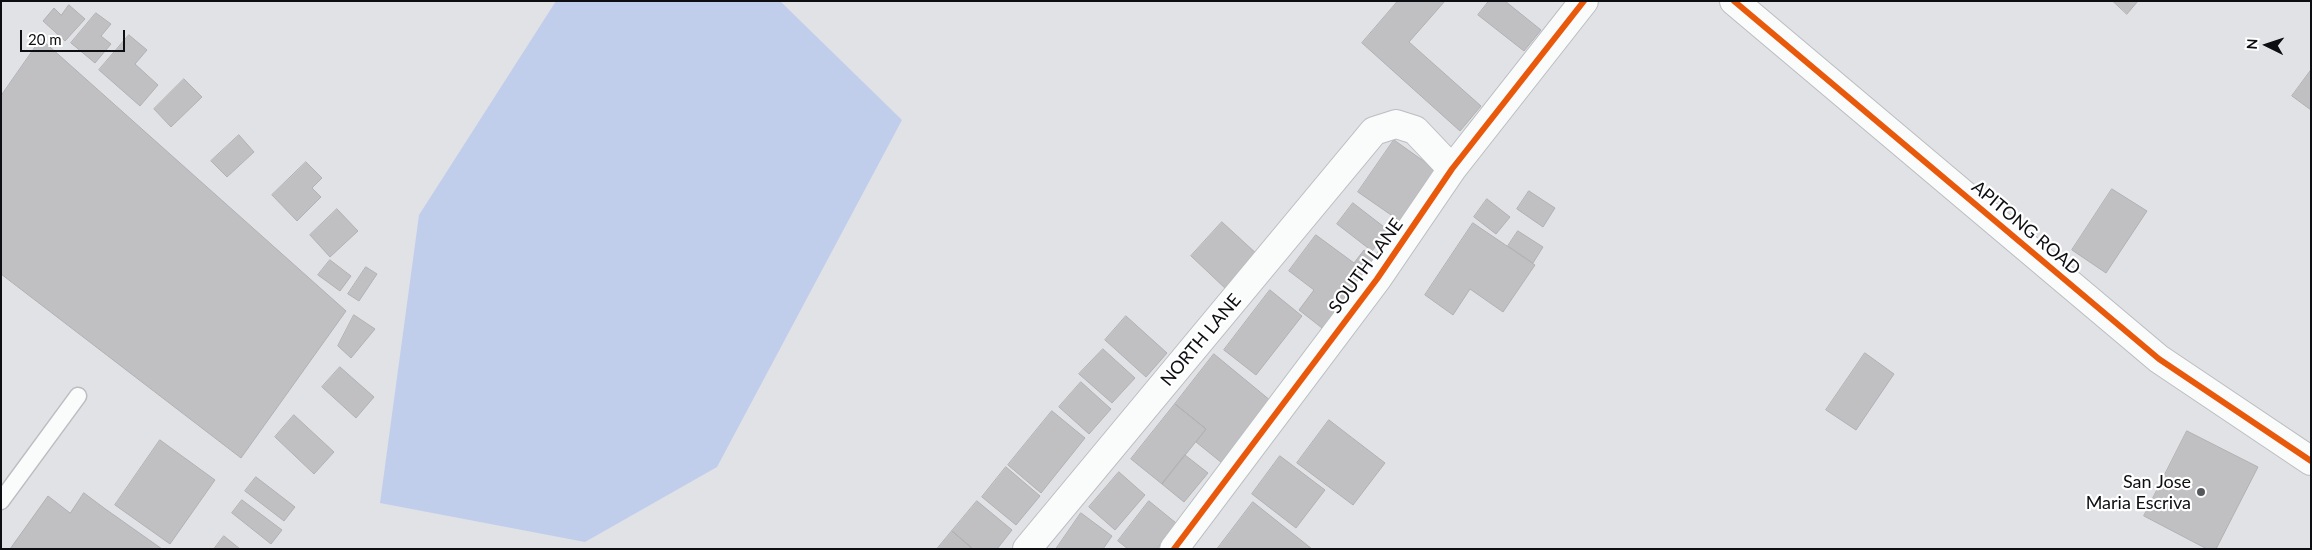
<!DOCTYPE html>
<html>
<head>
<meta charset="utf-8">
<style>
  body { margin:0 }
  #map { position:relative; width:2312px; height:550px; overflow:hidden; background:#e0e2e6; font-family:Lato,sans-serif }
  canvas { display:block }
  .frame { position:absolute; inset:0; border:2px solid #0d0e11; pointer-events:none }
  .north { position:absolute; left:2242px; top:20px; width:50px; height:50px; -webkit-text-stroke:4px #fff; paint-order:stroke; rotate:274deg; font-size:14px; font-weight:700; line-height:20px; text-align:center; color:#0d0e11 }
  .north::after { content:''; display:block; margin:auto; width:18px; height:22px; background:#0d0e11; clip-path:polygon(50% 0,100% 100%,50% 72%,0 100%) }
  .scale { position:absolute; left:20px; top:30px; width:105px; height:22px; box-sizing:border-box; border:2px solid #0d0e11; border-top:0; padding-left:6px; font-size:15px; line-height:18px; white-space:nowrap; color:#0d0e11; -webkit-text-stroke:4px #fff; paint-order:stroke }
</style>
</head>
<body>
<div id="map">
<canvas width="2312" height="550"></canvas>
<div class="frame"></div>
<div class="north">N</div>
<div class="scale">20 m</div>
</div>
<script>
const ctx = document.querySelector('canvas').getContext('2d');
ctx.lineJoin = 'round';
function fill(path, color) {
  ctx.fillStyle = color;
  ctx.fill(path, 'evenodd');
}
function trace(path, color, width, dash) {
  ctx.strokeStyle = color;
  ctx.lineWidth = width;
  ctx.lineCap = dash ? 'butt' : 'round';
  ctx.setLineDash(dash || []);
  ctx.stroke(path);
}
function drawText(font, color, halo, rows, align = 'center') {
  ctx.font = font + ' Lato,sans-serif';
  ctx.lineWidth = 4.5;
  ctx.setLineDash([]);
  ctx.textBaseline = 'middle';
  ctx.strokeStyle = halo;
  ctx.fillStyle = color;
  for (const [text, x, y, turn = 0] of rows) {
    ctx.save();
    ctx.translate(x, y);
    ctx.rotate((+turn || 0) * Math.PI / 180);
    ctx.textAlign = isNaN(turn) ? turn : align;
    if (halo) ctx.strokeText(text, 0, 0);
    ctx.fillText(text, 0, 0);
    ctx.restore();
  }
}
fill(new Path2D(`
  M556 1H780L902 120 717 467 585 542 380 503 419 215Z`), '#c0ceec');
const building = new Path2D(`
  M1398 1H1445L1409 42 1481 106 1460 131 1362 43Z
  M1489 1H1505L1541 30 1524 51 1478 15Z
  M2113 1H2138L2127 14Z
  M69 5 85 19 65 41 43 21 54 8 61 15Z
  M96 13 111 24 101 36 111 44 95 63 71 43Z
  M129 35 147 50 135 64 158 85 140 106 99 70Z
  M41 39 346 311 241 458 1 274V96Z
  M2311 70V110L2292 96Z
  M184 79 202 97 171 127 154 109Z
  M239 135 254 152 227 177 211 161Z
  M1394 140 1439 172 1404 224 1358 192Z
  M306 162 322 178 312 188 321 197 297 221 272 195Z
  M2112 189 2147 211 2106 273 2072 250Z
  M1529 191 1555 208 1543 227 1517 209Z
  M1487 199 1510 217 1496 234 1474 217Z
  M1353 203 1388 230 1372 251 1337 224Z
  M337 209 358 231 330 257 310 235Z
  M1222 222 1258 255 1227 290 1191 256Z
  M1473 223 1535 265 1503 312 1470 289 1453 315 1425 295Z
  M1518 231 1543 247 1533 263 1508 246Z
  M1316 235 1354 263 1364 250 1376 259 1331 335 1299 310 1314 290 1289 271Z
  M330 260 351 276 340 291 318 275Z
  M366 267 377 274 359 301 348 294Z
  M1270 290 1302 316 1256 375 1224 350Z
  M354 315 375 329 351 358 338 346Z
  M1126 316 1167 353 1146 377 1105 340Z
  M1103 349 1135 378 1112 403 1079 374Z
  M1865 353 1894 374 1856 430 1826 410Z
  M1214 354 1271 401 1222 463 1196 442 1206 429 1175 404Z
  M340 367 374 397 356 418 322 387Z
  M1081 382 1111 409 1089 434 1059 407Z
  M1175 404 1206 429 1162 484 1131 459Z
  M1052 411 1085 438 1041 493 1008 465Z
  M294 415 334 452 314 474 275 437Z
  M1329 420 1385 463 1353 505 1297 463Z
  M2187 431 2258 467 2216 549H2207L2144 516Z
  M160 440 215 480 170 544 115 505Z
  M1185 455 1208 473 1184 502 1162 484Z
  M1280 456 1325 490 1296 528 1252 494Z
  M1006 467 1040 496 1016 525 982 497Z
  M1119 472 1145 495 1115 530 1089 507Z
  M256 477 295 507 284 521 245 491Z
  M84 493 104 508 162 549H10L48 496 70 513Z
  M242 500 282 530 271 544 232 513Z
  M977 501 1012 530 997 549H973L952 531Z
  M1149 501 1176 523 1157 549H1128L1118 541Z
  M1253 502 1312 549H1220L1218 548Z
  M1081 513 1112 536 1103 549H1056Z
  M952 531 973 549H937Z
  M224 536 240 549H214Z`);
fill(building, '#c0bfc1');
trace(building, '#b1b0b2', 1);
const service = new Path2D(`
  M1 501 78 396`);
const minor = new Path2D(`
  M1027 549 1374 131 1396 124 1415 130 1452 169
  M1174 549 1377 279 1452 169 1584 1`);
const tertiary = new Path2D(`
  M1734 1 2159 359 2311 461`);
trace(service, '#bcbdc0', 19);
trace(minor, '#bcbdc0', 30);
trace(tertiary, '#bcbdc0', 30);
trace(service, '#fafbfb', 16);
trace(minor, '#fafbfb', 28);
trace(tertiary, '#fafbfb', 28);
trace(new Path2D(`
  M1734 1 2159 359 2311 461
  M1174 549 1377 279 1452 169 1584 1`), '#e8590c', 6);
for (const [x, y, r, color] of [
  [2201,492,5,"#57585c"]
]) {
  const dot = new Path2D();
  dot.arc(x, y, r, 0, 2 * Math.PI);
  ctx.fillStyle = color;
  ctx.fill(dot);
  trace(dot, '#fff', 2);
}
drawText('18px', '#0d0e11', '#fff', [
  ["APITONG ROAD",2026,228,40],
  ["SOUTH LANE",1366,266,-54],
  ["NORTH LANE",1201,340,-50]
]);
drawText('18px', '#0d0e11', '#fff', [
  ["San Jose",2191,482],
  ["Maria Escriva",2191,503]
], 'right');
</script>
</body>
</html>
